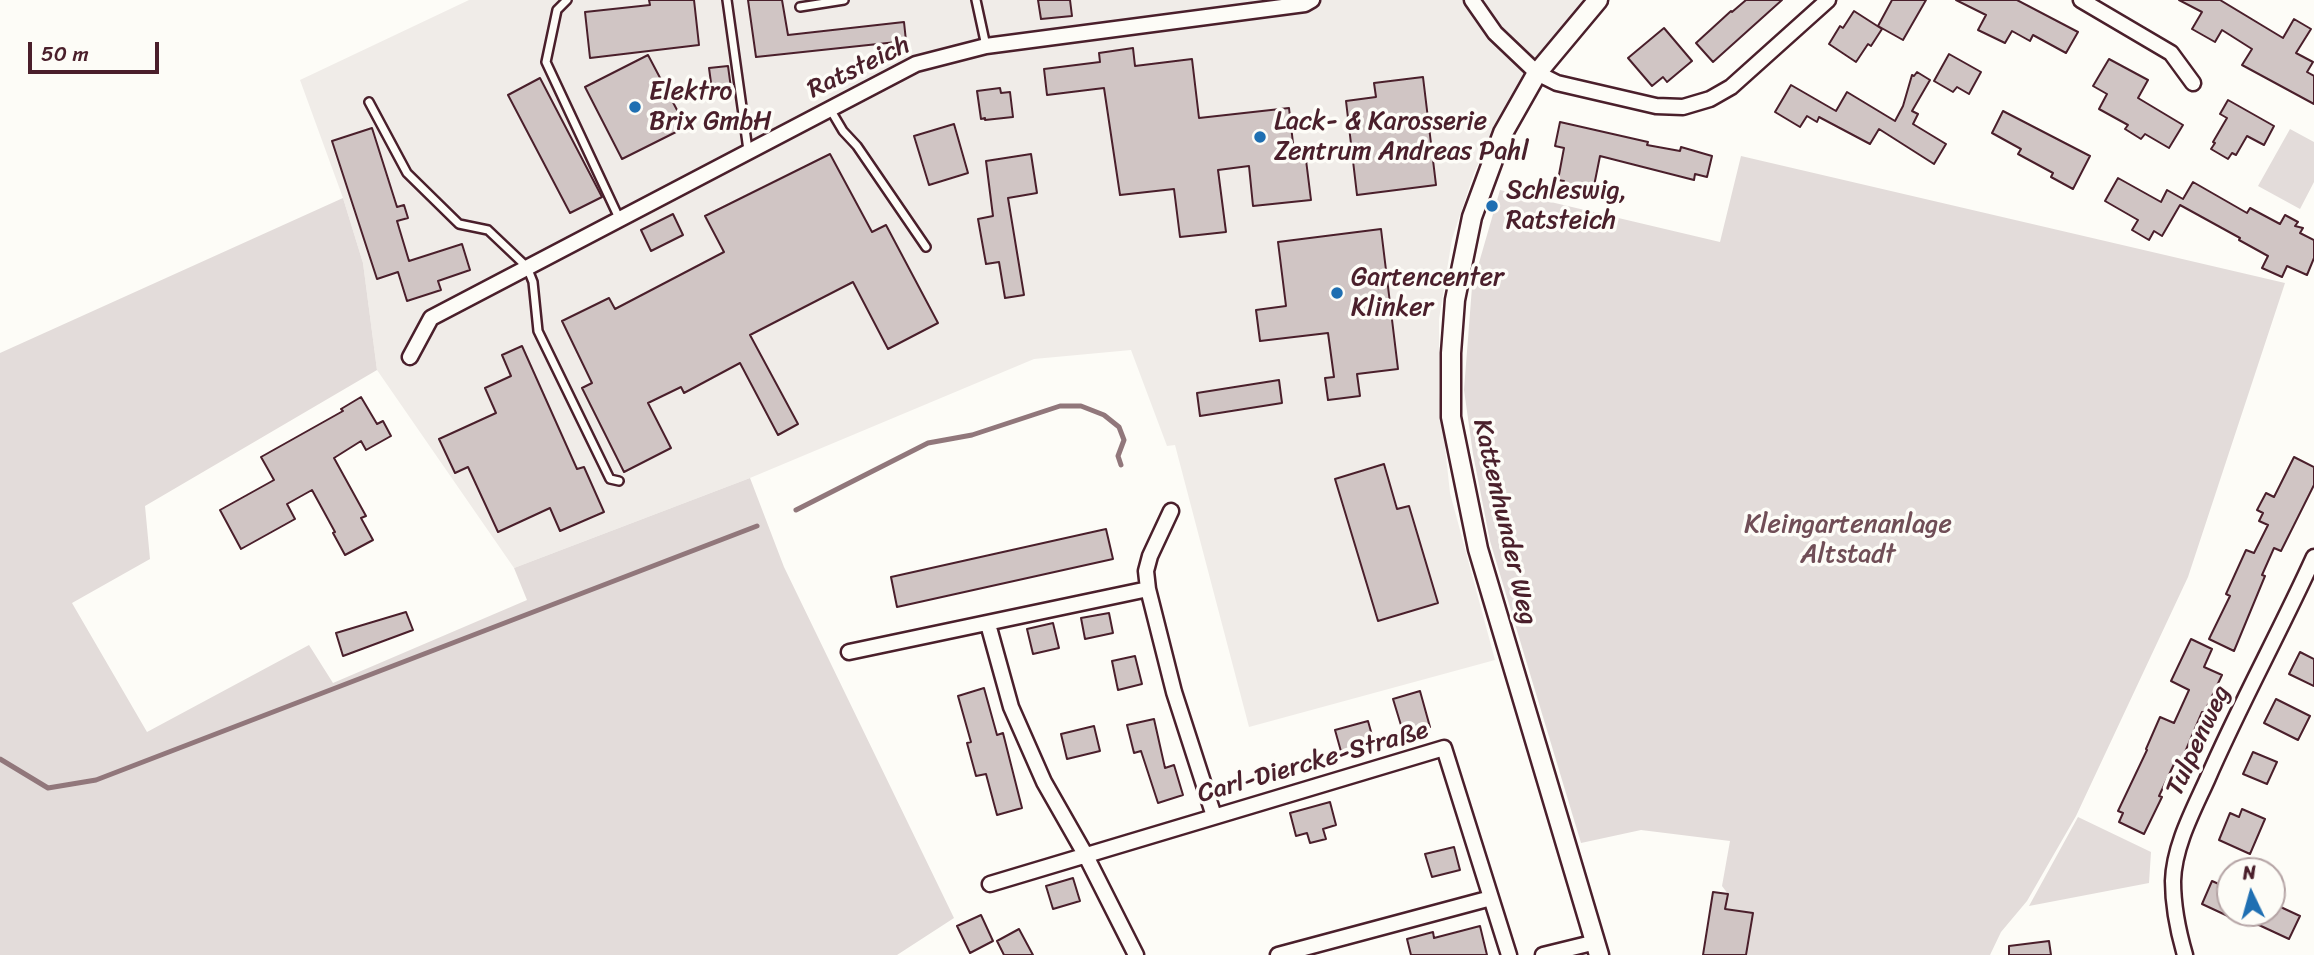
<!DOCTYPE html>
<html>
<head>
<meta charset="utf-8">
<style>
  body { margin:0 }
  #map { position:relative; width:2314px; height:955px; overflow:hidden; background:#fdfcf7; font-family:Sriracha,sans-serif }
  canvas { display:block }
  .north { position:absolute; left:2216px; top:857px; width:70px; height:70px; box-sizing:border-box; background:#fdfcf7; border:2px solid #b5a4a5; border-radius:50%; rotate:355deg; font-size:19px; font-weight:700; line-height:28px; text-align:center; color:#4a1f2b }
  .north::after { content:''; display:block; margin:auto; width:24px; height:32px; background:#1f6fb2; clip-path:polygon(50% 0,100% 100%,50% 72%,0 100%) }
  .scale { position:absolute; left:28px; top:42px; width:131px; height:32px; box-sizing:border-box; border:4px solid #4a1f2b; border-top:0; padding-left:9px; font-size:21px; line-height:24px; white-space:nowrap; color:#4a1f2b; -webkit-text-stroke:5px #fdfcf7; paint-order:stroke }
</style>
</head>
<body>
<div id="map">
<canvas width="2314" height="955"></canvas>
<div class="north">N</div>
<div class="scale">50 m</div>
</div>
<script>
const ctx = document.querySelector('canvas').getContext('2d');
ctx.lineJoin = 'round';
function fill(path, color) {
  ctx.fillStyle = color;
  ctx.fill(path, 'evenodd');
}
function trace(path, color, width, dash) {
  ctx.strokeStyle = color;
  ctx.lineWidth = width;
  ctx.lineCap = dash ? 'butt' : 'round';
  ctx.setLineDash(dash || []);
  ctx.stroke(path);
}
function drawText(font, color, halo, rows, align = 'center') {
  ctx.font = font + ' Sriracha,sans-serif';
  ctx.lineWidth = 7;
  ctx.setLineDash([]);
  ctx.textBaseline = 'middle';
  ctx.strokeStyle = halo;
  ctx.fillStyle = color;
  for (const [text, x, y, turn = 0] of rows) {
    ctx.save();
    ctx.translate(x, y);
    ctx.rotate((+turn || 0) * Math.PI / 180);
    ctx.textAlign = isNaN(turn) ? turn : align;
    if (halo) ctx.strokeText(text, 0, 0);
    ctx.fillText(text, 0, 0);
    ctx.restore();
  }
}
fill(new Path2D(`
  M469 0H1585L1528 69 1495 128 1474 173 1452 239 1439 319V392L1450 493 1495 660 1249 727 1175 445 1167 446 1131 350 1034 359 750 478 514 568 377 370 363 263 343 198 300 80Z`), '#f0ece8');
fill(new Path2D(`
  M2290 129 2314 142V182L2300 209 2258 186Z
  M1741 156 2285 283 2188 577 2076 816 2027 901 2001 932 1990 955H1746L1753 914 1725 909 1728 894 1722 886 1730 841 1641 830 1581 843 1490 541 1473 454 1464 390 1472 287 1500 190 1720 242Z
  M343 198 363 263 377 370 145 506 150 559 72 603 147 732 309 645 333 683 527 600 514 568 750 478 784 567 954 918 897 955H0V353Z
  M2078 817 2151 852 2149 883 2029 906Z`), '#e3dcda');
trace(new Path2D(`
  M796 510 928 443 972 435 1060 406H1081L1104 415 1119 427 1124 440 1118 456 1121 465
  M0 759 48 788 96 780 757 526`), '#91777b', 5);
const building = new Path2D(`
  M649 0H694L699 45 590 58 585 12 650 5Z
  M748 0H782L788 35 904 22 906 41 756 57Z
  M1038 0H1070L1072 16 1041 19Z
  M1746 0H1782L1713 62 1696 43 1731 11 1732 12Z
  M1892 0H1926L1903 40 1878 26Z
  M1956 0H2017L2078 32 2066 53 2033 35 2030 41 2012 31 2005 43 1978 30 1986 15Z
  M2179 0H2220L2283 38 2294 19 2311 29 2296 53 2313 62 2307 72 2314 76V104L2242 65 2252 49 2222 30 2215 42 2192 29 2202 12Z
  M1854 11 1882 29 1871 46 1868 44 1856 62 1829 44 1840 26 1843 28Z
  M1664 28 1692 61 1667 82 1663 77 1652 86 1628 58Z
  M1133 48 1135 66 1192 59 1199 118 1289 108 1295 161 1306 160 1311 200 1253 206 1249 166 1218 170 1226 232 1180 237 1174 189 1120 195 1104 88 1047 95 1044 69 1100 62 1099 53Z
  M1949 54 1981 72 1969 94 1957 87 1953 92 1934 81Z
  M648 55 686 127 622 159 585 87Z
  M2109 59 2148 80 2138 98 2183 125 2169 148 2145 134 2141 139 2125 129 2128 125 2099 109 2107 94 2093 86Z
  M728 66 731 88 712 90 709 68Z
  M1917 72 1930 80 1912 111 1918 114 1913 124 1946 144 1934 164 1879 129 1870 144 1819 117 1817 122 1807 116 1800 127 1775 112 1791 85 1836 111 1847 92 1895 121 1903 106 1912 75 1914 76Z
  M1423 77 1436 185 1357 195 1346 101 1376 97 1374 83Z
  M540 78 602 197 570 213 508 95Z
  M1000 88 1001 93 1010 92 1013 117 985 120V118L981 119 977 91Z
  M2228 100 2274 126 2264 145 2247 136 2236 155 2232 153 2228 159 2211 149 2215 143 2213 142 2227 118 2220 114Z
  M2003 111 2090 156 2073 189 2051 177 2053 173 2018 154 2021 149 1992 133Z
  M1560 122 1648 142 1647 145 1680 151 1681 147 1712 156 1707 177 1695 174 1694 180 1600 156 1593 191 1563 185 1564 181 1558 180 1564 148 1555 146Z
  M954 124 968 173 929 185 914 136Z
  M372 128 397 207 404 205 408 218 397 221 409 261 462 244 470 270 438 281 441 290 407 301 398 272 377 279 332 141Z
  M830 154 872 232 886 225 938 323 888 349 853 282 750 335 798 424 778 435 740 363 684 393 681 387 648 403 671 448 624 472 582 388 592 383 562 321 609 298 615 309 724 252 705 216Z
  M1031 154 1037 193 1008 198 1024 295 1005 298 999 262 986 264 978 219 993 216 986 161Z
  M2118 178 2161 202 2167 190 2183 199 2193 182 2247 213 2250 208 2280 224 2285 215 2298 222 2295 226 2303 228 2300 233 2314 240V258L2307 275 2287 266 2282 277 2262 268 2268 256 2239 240 2240 238 2180 205 2162 236 2154 231 2149 240 2132 230 2138 220 2105 201Z
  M673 214 683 235 651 251 641 230Z
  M1381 229 1398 369 1357 374 1360 396 1328 400 1325 378 1334 377 1328 333 1260 341 1256 310 1286 306 1278 242Z
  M522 346 577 469 584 467 604 512 560 531 550 508 498 532 468 467 455 473 439 439 496 413 485 388 511 376 502 355Z
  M1279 380 1282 403 1200 416 1197 393Z
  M361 397 377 424 383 421 391 436 366 450 361 441 334 458 366 516 361 518 373 540 345 555 333 533 335 532 312 490 287 504 295 519 241 549 220 510 274 480 261 457 343 411 341 409Z
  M2294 457 2314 467V485L2281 551 2274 548 2262 575 2265 576 2234 651 2209 639 2230 596 2226 594 2246 550 2254 553 2268 525 2259 521 2263 513 2257 510 2266 493 2274 497Z
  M1384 464 1397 509 1409 506 1438 603 1378 621 1335 479Z
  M1106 529 1113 559 897 607 891 577Z
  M406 612 413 630 343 656 336 633Z
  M1109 613 1113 633 1085 639 1081 618Z
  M1053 623 1059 648 1033 654 1027 629Z
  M2191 639 2212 649 2204 667 2222 675 2204 713 2202 712 2180 764 2175 762 2159 796 2162 797 2144 834 2119 822 2123 813 2118 811 2147 750 2146 749 2160 717 2174 723 2189 690 2171 681Z
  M2300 652 2314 659V686L2289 674Z
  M1135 656 1142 684 1118 690 1112 661Z
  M984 688 997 735 1003 733 1022 808 997 815 986 774 976 776 967 743 971 742 958 696Z
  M1420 691 1430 727 1404 735 1393 699Z
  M2276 699 2310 716 2298 740 2264 723Z
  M1154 719 1165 768 1174 765 1183 795 1158 803 1141 751 1134 753 1127 725Z
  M1368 721 1375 746 1342 755 1335 730Z
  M1094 726 1100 751 1067 759 1061 734Z
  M2253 752 2277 762 2267 784 2243 774Z
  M1330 802 1336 825 1323 829 1326 839 1310 843 1307 833 1296 836 1290 813Z
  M2242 809 2265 819 2250 854 2219 840 2230 813 2239 817Z
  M1454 847 1460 870 1432 877 1425 854Z
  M1073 878 1080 901 1053 909 1046 886Z
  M2212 881 2230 889V917L2202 904Z
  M1713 892 1728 894 1725 909 1753 913 1746 955H1703Z
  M2272 903 2300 916 2289 939 2233 913H2272Z
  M981 915 993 941 970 953 957 926Z
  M1480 926 1487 955H1411L1407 939 1433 932 1434 938Z
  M1019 929 1033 955H1004L997 941Z
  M2049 941 2051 955H2009V946Z`);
fill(building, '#d0c5c4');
trace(building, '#4a1f2b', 2);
const service = new Path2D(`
  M567 0 557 10 546 62 619 218
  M727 0 748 150
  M976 0 986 46
  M800 7 844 0
  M369 102 407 173 459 224 488 230 527 267 533 282 538 331 610 479 619 481
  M830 109 843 131 857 146 926 247`);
const minor = new Path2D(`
  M1472 0 1495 33 1537 73 1557 83 1656 106 1683 107 1710 99 1731 87 1828 0
  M2081 0 2171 53 2193 83
  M410 357 431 318 916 64 986 46 1305 4 1312 0
  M1171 511 1150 556 1146 571 1148 589 1174 692 1214 816
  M988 624 1011 707 1044 782 1085 854 1136 955
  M849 652 1148 589
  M990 884 1444 748 1509 955
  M1278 955 1491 898
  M1543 955 1596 942
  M2185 955C2178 931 2173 906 2173 881 2174 846 2193 811 2207 780 2240 704 2280 632 2314 557`);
const tertiary = new Path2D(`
  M1598 0 1537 73 1503 133 1472 217 1455 300 1451 353V417L1478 549 1599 955`);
trace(service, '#4a1f2b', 12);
trace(minor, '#4a1f2b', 19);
trace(tertiary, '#4a1f2b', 23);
trace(service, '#fdfcf7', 7);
trace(minor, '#fdfcf7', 14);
trace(tertiary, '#fdfcf7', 18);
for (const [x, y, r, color] of [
  [635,107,7,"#1f6fb2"],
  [1260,137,7,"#1f6fb2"],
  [1492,206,7,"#1f6fb2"],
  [1337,293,7,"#1f6fb2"]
]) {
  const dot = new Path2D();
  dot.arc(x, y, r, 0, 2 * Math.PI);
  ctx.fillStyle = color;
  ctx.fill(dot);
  trace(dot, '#fdfcf7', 2.5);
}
drawText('26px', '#4a1f2b', '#fdfcf7', [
  ["Ratsteich",859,68,-26],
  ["Kattenhunder Weg",1504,522,77],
  ["Tulpenweg",2199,741,-65],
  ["Carl-Diercke-Straße",1313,763,-16]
]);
drawText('26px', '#4a1f2b', '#fdfcf7', [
  ["Elektro",649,92],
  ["Brix GmbH",649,122],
  ["Lack- & Karosserie",1274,122],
  ["Zentrum Andreas Pahl",1274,152],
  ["Schleswig,",1506,191],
  ["Ratsteich",1506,221],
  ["Gartencenter",1351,278],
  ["Klinker",1351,308]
], 'left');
drawText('26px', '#704e57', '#fdfcf7', [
  ["Kleingartenanlage",1848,525],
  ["Altstadt",1848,555]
]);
</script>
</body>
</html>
